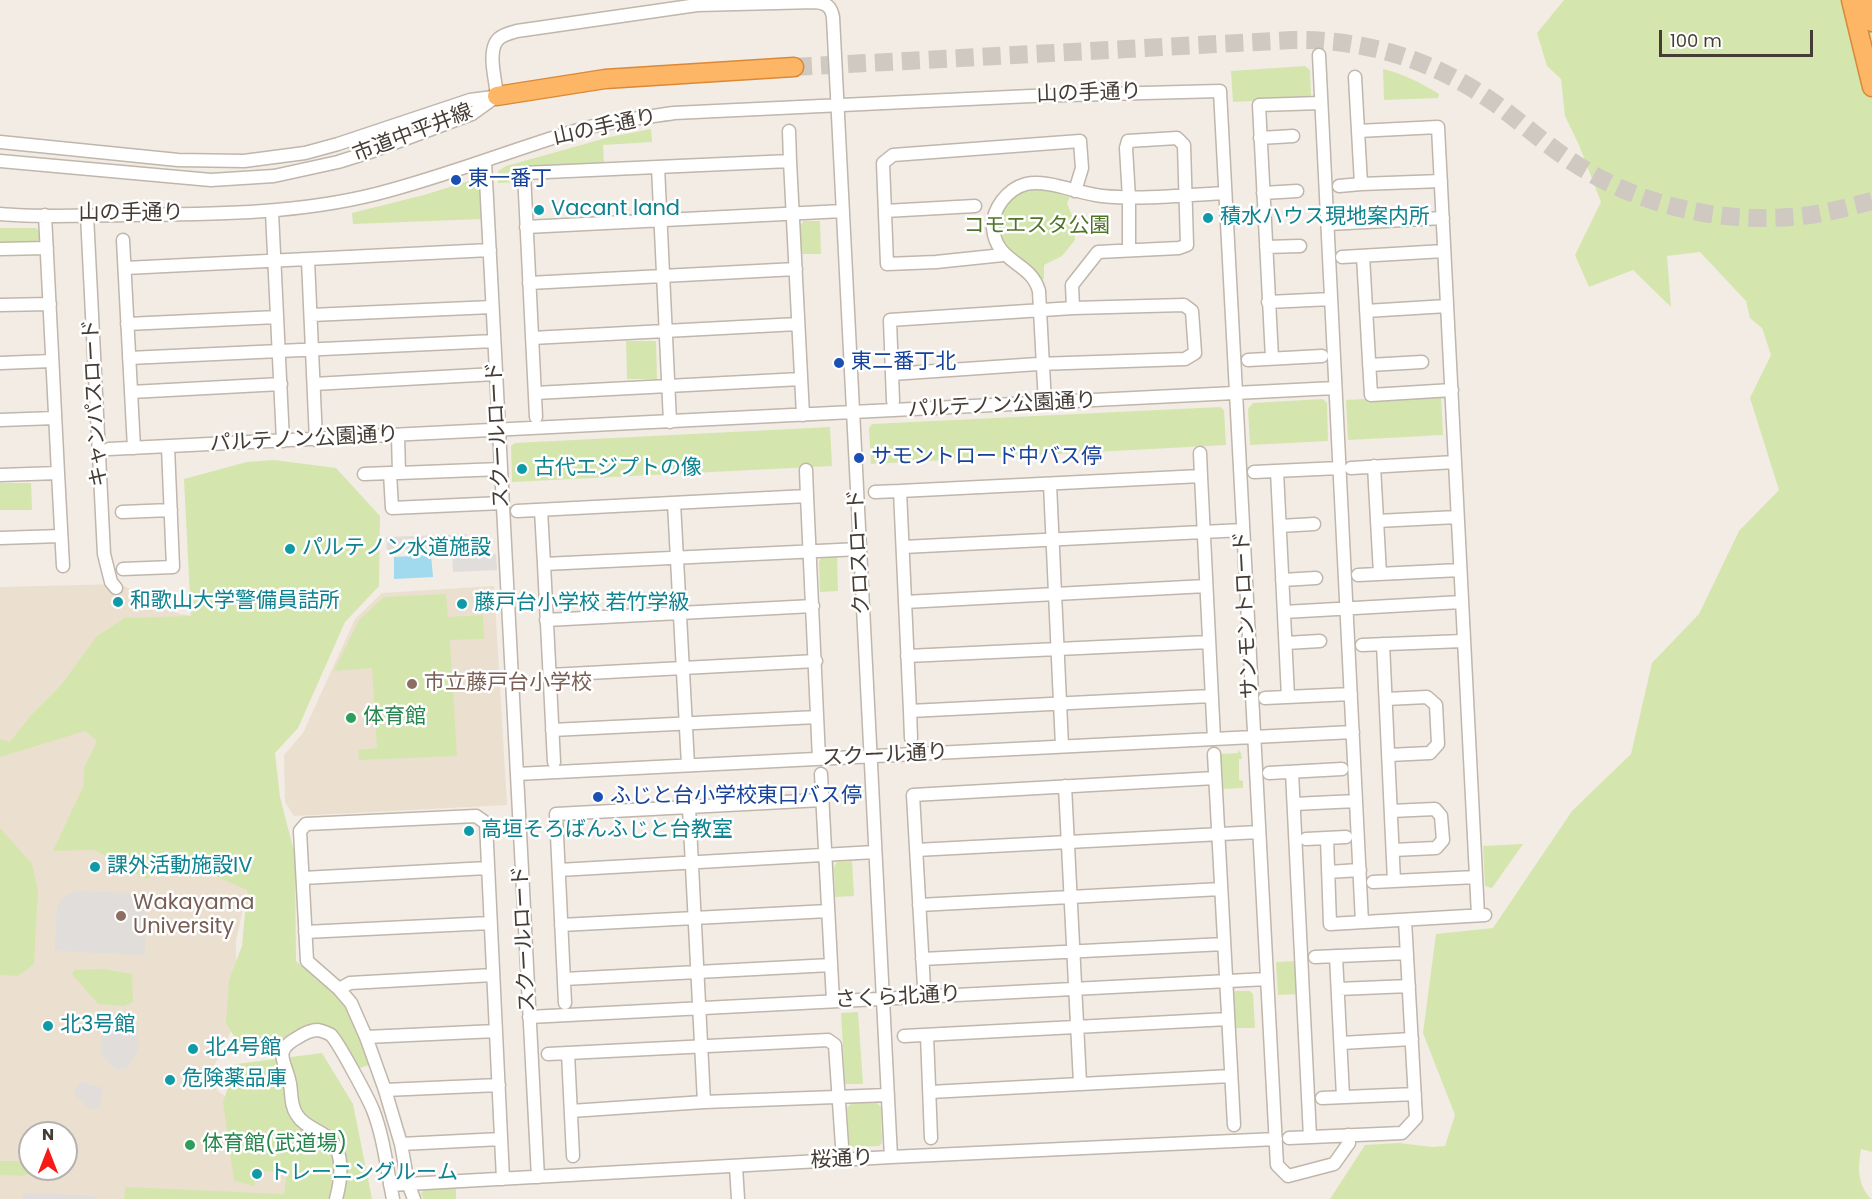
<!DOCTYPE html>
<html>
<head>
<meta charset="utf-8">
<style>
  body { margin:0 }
  #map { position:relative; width:1872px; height:1199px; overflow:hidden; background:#f2ece5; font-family:Poppins,sans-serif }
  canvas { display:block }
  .north { position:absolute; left:18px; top:1121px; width:60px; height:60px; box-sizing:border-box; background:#fff; border:2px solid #b5b1ae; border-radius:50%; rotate:0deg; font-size:16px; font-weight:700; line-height:24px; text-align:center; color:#453c35 }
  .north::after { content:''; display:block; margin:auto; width:21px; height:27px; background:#f71b17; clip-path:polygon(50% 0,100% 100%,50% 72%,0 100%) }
  .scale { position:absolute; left:1659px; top:30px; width:154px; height:27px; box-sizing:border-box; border:3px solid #453c35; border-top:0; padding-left:8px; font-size:18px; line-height:21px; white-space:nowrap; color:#453c35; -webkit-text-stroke:4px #fff; paint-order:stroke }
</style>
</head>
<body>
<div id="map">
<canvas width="1872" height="1199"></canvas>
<div class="north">N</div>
<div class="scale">100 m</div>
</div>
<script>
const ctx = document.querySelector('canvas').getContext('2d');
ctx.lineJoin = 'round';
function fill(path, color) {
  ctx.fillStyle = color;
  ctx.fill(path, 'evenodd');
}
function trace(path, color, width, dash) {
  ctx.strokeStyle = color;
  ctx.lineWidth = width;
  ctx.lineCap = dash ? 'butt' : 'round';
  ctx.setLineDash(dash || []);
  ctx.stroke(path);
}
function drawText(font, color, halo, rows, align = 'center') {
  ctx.font = font + ' Poppins,"Noto Sans JP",sans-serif';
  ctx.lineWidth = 5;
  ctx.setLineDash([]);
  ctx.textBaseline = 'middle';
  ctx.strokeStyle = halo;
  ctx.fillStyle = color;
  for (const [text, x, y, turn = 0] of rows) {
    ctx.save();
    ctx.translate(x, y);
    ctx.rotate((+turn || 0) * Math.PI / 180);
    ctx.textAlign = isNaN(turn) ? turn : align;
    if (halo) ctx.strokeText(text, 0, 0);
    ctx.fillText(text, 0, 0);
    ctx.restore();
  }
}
fill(new Path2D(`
  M120 584 180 614 201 617 247 890 236 941 237 1019 215 1064 217 1090 233 1103 288 1154 307 1199H0V587ZM30 1133H66V1169H30Z
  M494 586 507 805 294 816 285 802 284 755 303 733 355 619 382 593Z`), '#ebe0cf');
fill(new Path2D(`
  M1564 0H1872V1152L1861 1149C1858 1169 1857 1183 1871 1199H1330L1365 1145 1399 1143 1432 1147 1445 1146 1455 1115 1423 1033 1436 934 1493 928 1572 811 1631 754 1652 663 1699 614 1739 531 1779 490 1750 398 1771 355 1762 328 1750 318 1746 301 1700 252 1667 256 1671 307 1633 270 1589 287 1575 255 1601 202 1579 145 1565 116 1561 79 1547 66 1537 33Z
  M1305 66 1310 70 1311 95 1308 98 1233 102 1231 71Z
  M1383 69C1404 74 1421 83 1439 94L1438 98 1384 100Z
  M651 129 652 142 603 145 604 164 518 168 519 182 498 183V171L506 166 610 137Z
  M475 179 479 183 481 219 353 224 352 213 424 195Z
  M1032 189H1040L1070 197 1067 203 1073 218 1075 240 1062 256 1044 265V279H1038C1020 262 991 243 1001 215 1007 200 1017 194 1032 189Z
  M804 221H820L821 254H800L799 227Z
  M0 228H36L40 232V239L35 244 0 245Z
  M626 341H656L657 379H627Z
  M1441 395 1443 435 1348 440 1346 400Z
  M1323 399 1327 403 1328 441 1250 445 1248 409 1253 403Z
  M1220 407 1224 410 1226 445 871 464 869 428 872 424Z
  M830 427 832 466 512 482 511 446 515 443Z
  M274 460 336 468 380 516 379 586 345 622 298 728 275 753 280 797 295 855 296 961 338 997 348 1008 369 1065 357 1069 334 1033 324 1025 244 1053 226 1023 229 980 242 946 247 890 181 861 146 879 95 850 53 851 83 787 84 768 97 741 85 731 0 757V739L10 742 32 714 61 685 97 636 125 618 191 616 184 479 247 462Z
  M0 483H31L32 510H0Z
  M837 556 838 591 820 592 819 562 821 558Z
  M446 594 448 617 483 615 484 639 450 640 457 756 359 760 358 750 377 748 372 668 334 671 359 620 384 597Z
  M1238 750 1241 753 1242 759H1239V780L1243 781V788L1221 789 1219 754 1238 753Z
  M0 828 32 864 38 890 34 964 18 976 0 975Z
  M1523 844 1492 888 1485 886 1483 846Z
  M852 861 854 896 835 897 834 867 837 862Z
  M1297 961 1298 994 1278 995 1276 962Z
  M104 969 132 974 133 1002 124 1006 98 1004 72 974 75 970Z
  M1235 991H1250L1253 994 1255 1028H1234L1232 996Z
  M858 1012 863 1084H845L841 1013Z
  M322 1053 353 1104 372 1199H124L125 1187 284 1194 287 1173 258 1170 254 1186 234 1181 223 1102 236 1064Z
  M875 1101 881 1107 882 1143 879 1146 853 1147 849 1144 847 1108 853 1102Z
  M0 1161H30V1169H39L40 1171 23 1176 0 1175Z
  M456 1188V1199H423L421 1193 424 1190Z`), '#d4e6ae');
fill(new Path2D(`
  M467 534 468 555 496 554 497 570 453 572 452 548 387 550 386 537Z
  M79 891 133 893 147 901 145 955 55 951 57 905 68 894Z
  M101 1015 113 1016 138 1026V1051L127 1068 117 1070 102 1055Z
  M80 1082 103 1088 99 1108 91 1110 74 1094Z
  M23 1193 97 1196V1199H23Z`), '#e0ddda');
fill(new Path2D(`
  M431 555 433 577 394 579V557Z`), '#a1d9ef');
trace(new Path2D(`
  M794 67 1292 40C1367 39 1434 60 1496 104 1526 126 1554 152 1587 171 1653 210 1734 225 1810 215 1831 212 1852 206 1872 201`), '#cfc9c2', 18, [18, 9]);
const minor = new Path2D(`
  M1319 55 1362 922
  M1355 77 1358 131 1438 127 1478 915
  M497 96C496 81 488 56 496 42 500 35 510 33 517 31L697 5 815 2C826 3 831 6 833 17L891 1157
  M789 131 790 161
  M1358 131 1361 184 1441 181
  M1260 138 1293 136
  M0 142 178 160 244 161 305 153 338 144 470 100 493 97
  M0 161 211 180 274 176 338 162 373 151 472 114 497 96
  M485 161 538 1177
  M658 167 670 422
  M1339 186 1361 184
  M1263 193 1297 191
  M885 211 975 206
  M272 212 283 441
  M0 214C43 218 88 215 132 215 214 214 296 214 376 194 444 177 508 151 575 131 607 121 641 118 674 113L1031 96 1220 91 1277 1165 1288 1176 1334 1164 1349 1143 1348 1135
  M87 215 104 554 111 582 116 588
  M1328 224 1443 218
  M526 227 843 211
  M123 240 134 448
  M1266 247 1300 246
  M0 249 47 248
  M1003 255 936 262 887 264 883 163 893 155 1080 141 1082 168 1075 191
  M1363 256 1371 395 1452 390
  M1342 257 1444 251
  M308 260 316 440
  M125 268 490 250
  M529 283 796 269
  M1268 302 1331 299
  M0 305 50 304
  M1073 308 1184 305 1192 311 1195 353 1185 359 1038 364 892 374 890 320 1073 308 1072 285 1098 252 1179 248 1187 245 1184 145 1177 138 1128 141 1126 148 1129 198V250
  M1366 311 1447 306
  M311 315 492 307
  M127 324 277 317
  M532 338 798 324
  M129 358 494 341
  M1272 358 1259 105 1321 103
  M1248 360 1322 356
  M0 363 52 361
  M1369 365 1422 362
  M892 374 893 401
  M314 384 495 374
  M131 392 281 384
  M535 393 801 379
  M1045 404 1039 291C1031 261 996 264 993 228 992 209 1007 189 1026 184 1048 179 1079 194 1102 196 1143 200 1185 195 1225 193
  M536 417 524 173 790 161 803 415
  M0 420 55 418
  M398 436 399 473H390L392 508 502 503
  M109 449 1335 388
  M1200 453 1201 476
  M1374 466 1380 574
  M1351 468 1455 462
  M806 470 807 496
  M1277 471 1288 697
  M1254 472 1339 468
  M58 473 63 566
  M399 473 501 469
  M364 474 390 473
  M0 475 58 473 45 215
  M1050 484 1062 746
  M875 492 900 491
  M674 503 688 765
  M541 510 544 564 860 549
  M517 511 807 496 819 759
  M122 512 171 510
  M1377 521 1457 517
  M1280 526 1314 524
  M0 538 61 536
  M903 547 1243 530
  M544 564 554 762
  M123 569 173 567 168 447
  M1358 575 1460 570
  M1282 580 1316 578
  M905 602 1206 586
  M1284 612 1461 602
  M546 620 813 606
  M1286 643 1320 641
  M1383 644 1394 881
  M1362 645 1463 641
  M907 656 1209 642
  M550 675 816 661
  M1211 696 910 711 900 491 1201 476 1214 739
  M1265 698 1351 694
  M1386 699 1427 697 1436 705 1438 744 1430 753 1389 755
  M910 711 911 738
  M552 730 817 717
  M1214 754 1234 1125
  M1292 772 1310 1137
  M1269 773 1342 769
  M517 774 1353 732
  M821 774 833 1001
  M1065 786 1080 1083
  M1294 804 1356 801
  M689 807 704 1102
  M1391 811 1435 809 1441 816 1443 840 1436 848 1393 850
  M1327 838 1330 924 1485 915
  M1306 839 1346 837
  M916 850 1259 832
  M559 870 875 852
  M1328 872 1360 870
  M303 878 487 868
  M1373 882 1476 877
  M919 905 1221 889
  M561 925 828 911
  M305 932 490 923
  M1336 956 1343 1097
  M1315 957 1407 953
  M922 959 1224 944
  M564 979 831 965
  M924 987 913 795 1215 778
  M339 989 350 983 493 975
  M1338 989 1409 986
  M565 1003 556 814 822 800
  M529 1017 1267 979
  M927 1035 931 1138
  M904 1036 1228 1019
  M366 1037 496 1031
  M1341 1043 1412 1039
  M568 1053 573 1156
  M548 1054 828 1040 835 1045 843 1160
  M385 1090 499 1085
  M930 1092 1231 1076
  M1322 1098 1415 1094
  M571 1111 704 1102 888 1095
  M1289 1138 1402 1133 1416 1118 1405 920
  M401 1144 501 1139
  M736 1166 738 1199
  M390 1185 891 1157 1276 1139
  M336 1199C340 1184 343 1164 337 1150 329 1130 307 1131 297 1115 290 1105 292 1094 290 1084 287 1063 271 1052 297 1038 303 1034 311 1030 318 1030 322 1031 328 1033 331 1035 339 1043 368 1098 373 1110 384 1138 387 1170 393 1199
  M414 1199 408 1183 401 1144 385 1090 366 1037 351 1003 339 989 307 961 300 831 306 824 476 816 486 823 503 1179`);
const highway = new Path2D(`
  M1851 0 1872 87
  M1867 0 1872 22
  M497 96 605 79 794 67`);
trace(minor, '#c0b6ab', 15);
trace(highway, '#db8936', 21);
trace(minor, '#fff', 12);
trace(highway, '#fcb666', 18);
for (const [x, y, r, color] of [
  [456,180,6,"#1a4fb4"],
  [539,210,6,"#0f9aa8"],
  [1208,218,6,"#0f9aa8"],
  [839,363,6,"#1a4fb4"],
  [859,458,6,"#1a4fb4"],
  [522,469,6,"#0f9aa8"],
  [290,549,6,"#0f9aa8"],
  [118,602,6,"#0f9aa8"],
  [462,604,6,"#0f9aa8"],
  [412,684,6,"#8d6e63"],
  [351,718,6,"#2e9e5b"],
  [598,797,6,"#1a4fb4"],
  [469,831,6,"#0f9aa8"],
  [95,867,6,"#0f9aa8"],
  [121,916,6,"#8d6e63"],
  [48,1026,6,"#0f9aa8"],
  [193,1049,6,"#0f9aa8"],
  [170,1080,6,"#0f9aa8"],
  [190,1145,6,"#2e9e5b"],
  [257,1174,6,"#0f9aa8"]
]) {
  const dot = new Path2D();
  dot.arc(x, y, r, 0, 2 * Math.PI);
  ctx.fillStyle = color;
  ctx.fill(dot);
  trace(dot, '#fff', 2);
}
drawText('21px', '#453c35', '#fff', [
  ["山の手通り",1089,94,-2],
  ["山の手通り",605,128,-12],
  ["市道中平井線",413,134,-21],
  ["山の手通り",131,214],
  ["キャンパスロード",96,403,-93],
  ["パルテノン公園通り",1002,406,-3],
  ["スクールロード",499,435,-93],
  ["パルテノン公園通り",304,440,-3],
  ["クロスロード",860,552,-93],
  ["サンモントロード",1247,615,-93],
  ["スクール通り",885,756,-3],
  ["スクールロード",525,939,-93],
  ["さくら北通り",898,998,-3],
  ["桜通り",842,1160,-3]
]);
drawText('21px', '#164399', '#fff', [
  ["東一番丁",468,180],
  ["東二番丁北",851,363],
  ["サモントロード中バス停",871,458],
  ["ふじと台小学校東口バス停",610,797]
], 'left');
drawText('21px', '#0d838f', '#fff', [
  ["Vacant land",551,210],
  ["積水ハウス現地案内所",1220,218],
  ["古代エジプトの像",534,469],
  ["パルテノン水道施設",302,549],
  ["和歌山大学警備員詰所",130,602],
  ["藤戸台小学校 若竹学級",474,604],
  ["高垣そろばんふじと台教室",481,831],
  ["課外活動施設IV",107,867],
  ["北3号館",60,1026],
  ["北4号館",205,1049],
  ["危険薬品庫",182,1080],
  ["トレーニングルーム",269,1174]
], 'left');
drawText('21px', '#507529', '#fff', [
  ["コモエスタ公園",1037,227]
]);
drawText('21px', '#785e54', '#fff', [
  ["市立藤戸台小学校",424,684],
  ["Wakayama",133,904],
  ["University",133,928]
], 'left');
drawText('21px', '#27864d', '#fff', [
  ["体育館",363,718],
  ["体育館(武道場)",202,1145]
], 'left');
</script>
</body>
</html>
